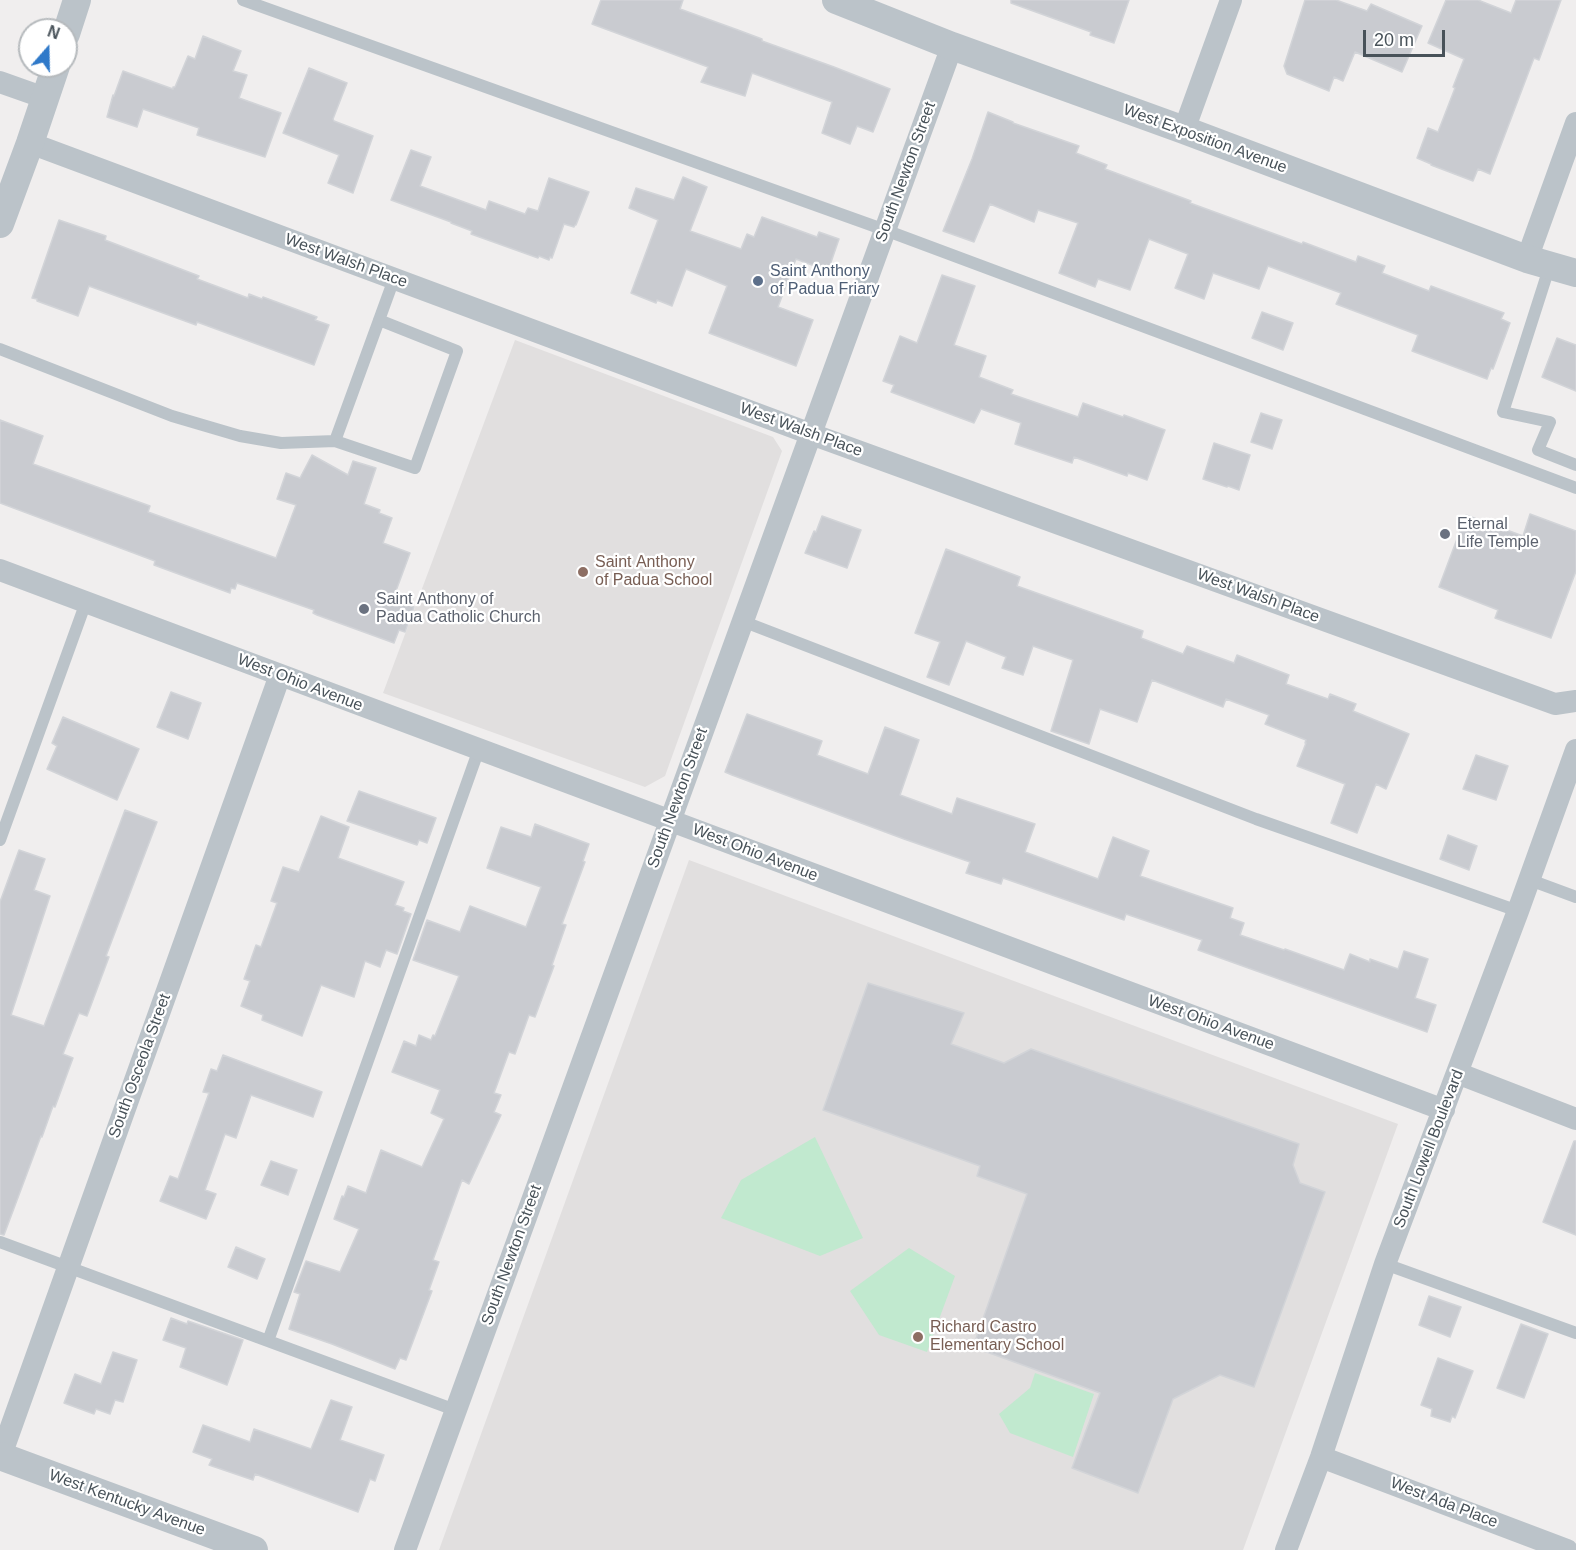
<!DOCTYPE html>
<html>
<head>
<meta charset="utf-8">
<style>
  body { margin:0 }
  #map { position:relative; width:1576px; height:1550px; overflow:hidden; background:#f0eeee; font-family:Arial,sans-serif }
  canvas { display:block }
  .north { position:absolute; left:18px; top:18px; width:60px; height:60px; box-sizing:border-box; background:#fff; border:2px solid #b6babd; border-radius:50%; rotate:20deg; font-size:16px; font-weight:700; line-height:24px; text-align:center; color:#485259 }
  .north::after { content:''; display:block; margin:auto; width:21px; height:27px; background:#2f79c9; clip-path:polygon(50% 0,100% 100%,50% 72%,0 100%) }
  .scale { position:absolute; left:1363px; top:30px; width:82px; height:27px; box-sizing:border-box; border:3px solid #485259; border-top:0; padding-left:8px; font-size:18px; line-height:21px; white-space:nowrap; color:#485259; -webkit-text-stroke:4px #fff; paint-order:stroke }
</style>
</head>
<body>
<div id="map">
<canvas width="1576" height="1550"></canvas>
<div class="north">N</div>
<div class="scale">20 m</div>
</div>
<script>
const ctx = document.querySelector('canvas').getContext('2d');
ctx.lineJoin = 'round';
function fill(path, color) {
  ctx.fillStyle = color;
  ctx.fill(path, 'evenodd');
}
function trace(path, color, width, dash) {
  ctx.strokeStyle = color;
  ctx.lineWidth = width;
  ctx.lineCap = dash ? 'butt' : 'round';
  ctx.setLineDash(dash || []);
  ctx.stroke(path);
}
function drawText(font, color, halo, rows, align = 'center') {
  ctx.font = font + ' Arial,sans-serif';
  ctx.lineWidth = 4.5;
  ctx.setLineDash([]);
  ctx.textBaseline = 'middle';
  ctx.strokeStyle = halo;
  ctx.fillStyle = color;
  for (const [text, x, y, turn = 0] of rows) {
    ctx.save();
    ctx.translate(x, y);
    ctx.rotate((+turn || 0) * Math.PI / 180);
    ctx.textAlign = isNaN(turn) ? turn : align;
    if (halo) ctx.strokeText(text, 0, 0);
    ctx.fillText(text, 0, 0);
    ctx.restore();
  }
}
fill(new Path2D(`
  M515 340 773 437 782 451 665 776 645 787 383 693Z
  M689 860 1398 1124 1243 1550H439Z`), '#e1dfdf');
fill(new Path2D(`
  M815 1137 863 1238 820 1256 721 1218 741 1180Z
  M909 1248 955 1276 927 1352 879 1335 850 1291Z
  M1035 1373 1094 1394 1073 1457 1010 1433 999 1414 1030 1388Z`), '#c1e9cf');
const building = new Path2D(`
  M601 0H683L680 9 738 30 762 39V41L834 67 890 89 873 132 857 126 850 144 822 133 832 102 752 73 745 96 701 82 708 67 592 24Z
  M1011 0H1129L1114 43 1090 35 1091 32 1011 3Z
  M1305 0H1336L1367 11 1371 4 1422 26 1402 72 1355 52 1343 81 1334 77 1329 91 1287 74 1284 66Z
  M1446 0H1478L1511 13 1516 0H1561L1539 60 1534 58 1490 174 1478 169 1473 181 1431 165V164L1417 158 1428 128 1438 132 1455 88 1453 87 1464 59 1428 43Z
  M203 36 241 51 233 71 247 75 239 98 281 113 265 157 197 135 199 128 143 109 137 127 107 117 113 95 114 96 123 71 173 89V87H175L188 56 195 59Z
  M309 68 347 83 333 119 334 121 373 136 353 193 328 183 339 155 283 133Z
  M988 112 1013 122V123L1079 146 1076 153 1107 165 1105 169 1191 201 1190 203 1302 244 1303 242 1356 262 1358 256 1385 266 1382 273 1429 291 1431 286 1504 313 1501 319 1510 323 1493 369 1491 368 1487 379 1412 351 1418 335 1336 304 1341 293 1268 266 1259 289 1213 273 1204 299 1175 288 1188 254 1149 239 1130 290 1098 279 1095 287 1059 273 1078 223 1038 210 1034 222 990 204 974 242 943 231 972 159Z
  M411 150 431 157 420 186 486 210 489 201 525 214 528 208 538 211 549 178 589 192 576 225H575L574 227 564 224 552 258 550 257 549 260 539 256 538 258 471 234 472 231 451 223V222L391 200Z
  M683 177 707 187 690 231 741 249 747 234 754 237 762 217 817 237 819 232 839 239 828 271 796 259 778 307 813 320 796 366 709 333 727 286 686 269 672 306 657 300 656 303 631 293 658 220 629 208 636 188 674 200Z
  M59 220 106 236 105 240 199 276 197 279 248 298 249 294 262 299 263 297 317 317 315 320 329 325 314 365 197 322 196 325 89 286 78 316 37 301V299L32 298Z
  M942 275 975 286 954 345 986 356 979 377 1013 390 1011 394 1078 417 1083 403 1123 417 1124 415 1165 430 1147 480 1128 473 1127 476 1074 457 1072 463 1015 444 1021 423 981 409 974 423 891 392 894 385 883 381 900 336 917 343Z
  M1262 312 1293 323 1283 350 1252 338Z
  M1557 338 1576 345V391L1542 377Z
  M1261 413 1282 420 1272 449 1251 442Z
  M0 420 43 436 33 464 150 506 148 512 276 558 296 505 277 499 286 473 300 478 312 455 348 475 353 461 376 468 364 504 380 510 379 513 392 518 383 543 410 553 393 599 414 607 405 632 399 630 394 643 317 615 313 613 314 610 237 583 235 589 231 588 230 593 154 565 155 561 0 503Z
  M1214 443 1250 455 1239 490 1228 486 1227 487 1203 479Z
  M1530 514 1576 531V571L1551 638 1495 618 1498 610 1439 587 1466 515 1523 536Z
  M822 516 861 530 847 568 805 553 814 531 816 532Z
  M946 549 1020 577 1017 586 1143 631 1141 638 1183 654 1187 646 1234 663 1237 655 1289 675 1286 684 1328 699 1330 694 1356 704 1353 711 1409 734 1386 789 1376 784 1357 833 1331 823 1345 784 1297 766 1306 743H1305L1306 740 1265 724 1269 715 1226 699 1223 707 1152 680 1137 722 1100 709 1089 744 1051 731 1073 660 1033 646 1023 675 1002 668 1006 657 966 641 949 685 927 677 940 642 915 633Z
  M171 692 201 703 188 739 157 727Z
  M747 714 822 741 817 755 868 774 885 727 919 740 900 795 952 814 957 798 1035 824 1025 852 1098 879 1113 837 1149 851 1140 876 1233 908 1230 918 1244 923 1240 935 1284 950 1285 949 1344 970 1350 954 1370 962V959L1398 969 1404 951 1428 959 1415 998 1436 1005 1427 1032 1198 950 1202 940 1126 914 1124 920 1003 878 1001 884 966 873 970 862 904 839 732 775 725 772Z
  M63 717 139 749 117 800 47 769 57 746 52 743Z
  M1476 755 1508 766 1496 800 1463 789Z
  M359 791 436 818 427 843 419 840 417 845 347 821Z
  M125 810 157 822 106 956 109 957 87 1016 79 1013 63 1054 73 1058 55 1107 53 1106 42 1137 41 1136 4 1235 0 1234V902L19 850 45 859 34 890 50 896 11 1015 44 1026Z
  M321 816 349 827 338 858 404 882 395 905 404 908 403 911 411 914 397 954 386 950 380 967 365 961 354 997 321 985 302 1036 262 1020 263 1015 241 1006 250 981 244 979 256 945 261 947 277 903 271 901 283 867 299 872Z
  M535 824 589 844 583 861 585 862 562 924 566 925 552 965 554 966 535 1017 529 1015 515 1054 509 1052 494 1093 501 1095 494 1112 501 1115 469 1184 462 1180 433 1260 439 1262 429 1290 432 1291 406 1360 400 1358 395 1369 332 1344 289 1329 300 1294 294 1292 306 1261 340 1272 359 1229 334 1219 342 1196 344 1197 348 1186 366 1193 381 1150 422 1167 444 1119 431 1113 440 1090 392 1072 404 1041 416 1046 419 1035 431 1040 433 1035 435 1036 459 976 413 960 427 920 460 932 470 906 526 927 541 887 487 868 501 827 531 837Z
  M1448 835 1477 846 1469 870 1440 859Z
  M868 983 964 1013 951 1044 1004 1063 1031 1049 1299 1144 1293 1165 1300 1183 1325 1192 1254 1387 1220 1375 1173 1399 1138 1493 1072 1468 1100 1393 973 1347 1027 1194 977 1176 980 1166 823 1110Z
  M223 1055 322 1092 313 1117 251 1095 236 1138 225 1134 205 1190 216 1194 206 1219 160 1201 170 1176 178 1179 209 1093 203 1092 211 1069 217 1071Z
  M1574 1141H1576V1235L1543 1222Z
  M271 1161 297 1170 288 1195 261 1185Z
  M236 1247 265 1259 257 1279 228 1267Z
  M1429 1296 1461 1307 1450 1337 1419 1325Z
  M171 1318 187 1324 188 1321 243 1340 227 1385 180 1367 186 1348 163 1340Z
  M1521 1324 1548 1334 1524 1398 1497 1388Z
  M113 1352 137 1360 123 1402 115 1400 110 1414 96 1409 94 1414 64 1403 75 1374 101 1384Z
  M1438 1358 1473 1371 1455 1418 1452 1416 1450 1422 1431 1416 1432 1409 1421 1405Z
  M331 1400 352 1407 340 1440 384 1455 375 1481 370 1479 358 1512 255 1474 253 1480 209 1465 212 1459 193 1452 203 1425 250 1442 254 1429 311 1449Z`);
fill(building, '#c9cbd0');
trace(building, '#d2d4d8', 1.5);
trace(new Path2D(`
  M243 0 885 230 1576 488
  M1550 265 1503 412 1550 422 1538 450 1576 465
  M379 320 457 351 415 468 335 441 394 279
  M0 349 172 416 240 436 281 443 335 441
  M742 621 1256 819 1518 911
  M0 840 86 602
  M1530 880 1576 897
  M0 1242 455 1410
  M1385 1264 1576 1333
  M268 1341 479 749`), '#bbc3c9', 12);
trace(new Path2D(`
  M0 82 45 98
  M1184 130 1231 0
  M30 143 811 434 1555 704 1576 701
  M1527 259 1576 123
  M0 570 1444 1110
  M1457 1073 1576 1119
  M1321 1457 1567 1550
  M0 1458 280 675
  M405 1550 952 46
  M1286 1550 1321 1457 1385 1264 1518 911 1576 750`), '#bbc3c9', 22);
trace(new Path2D(`
  M836 0 952 46 1184 130 1527 259 1576 273
  M66 34 77 0
  M0 224 30 143 56 66
  M0 1456 254 1550`), '#bbc3c9', 28);
for (const [x, y, r, color] of [
  [758,281,6,"#5c6f8a"],
  [1445,534,6,"#6b7280"],
  [583,572,6,"#8d6e63"],
  [364,609,6,"#6b7280"],
  [918,1337,6,"#8d6e63"]
]) {
  const dot = new Path2D();
  dot.arc(x, y, r, 0, 2 * Math.PI);
  ctx.fillStyle = color;
  ctx.fill(dot);
  trace(dot, '#fff', 2);
}
drawText('16px', '#485259', '#fff', [
  ["West Exposition Avenue",1205,139,20],
  ["South Newton Street",906,172,-70],
  ["West Walsh Place",346,261,20],
  ["West Walsh Place",801,430,20],
  ["West Walsh Place",1258,596,20],
  ["West Ohio Avenue",300,683,21],
  ["South Newton Street",678,798,-70],
  ["West Ohio Avenue",755,853,21],
  ["West Ohio Avenue",1211,1023,20],
  ["South Osceola Street",140,1066,-70],
  ["South Lowell Boulevard",1429,1149,-69],
  ["South Newton Street",512,1255,-70],
  ["West Kentucky Avenue",127,1503,20],
  ["West Ada Place",1444,1503,21]
]);
drawText('16px', '#4e5e75', '#fff', [
  ["Saint Anthony",770,272],
  ["of Padua Friary",770,290]
], 'left');
drawText('16px', '#5b616d', '#fff', [
  ["Eternal",1457,525],
  ["Life Temple",1457,543],
  ["Saint Anthony of",376,600],
  ["Padua Catholic Church",376,618]
], 'left');
drawText('16px', '#785e54', '#fff', [
  ["Saint Anthony",595,563],
  ["of Padua School",595,581],
  ["Richard Castro",930,1328],
  ["Elementary School",930,1346]
], 'left');
</script>
</body>
</html>
